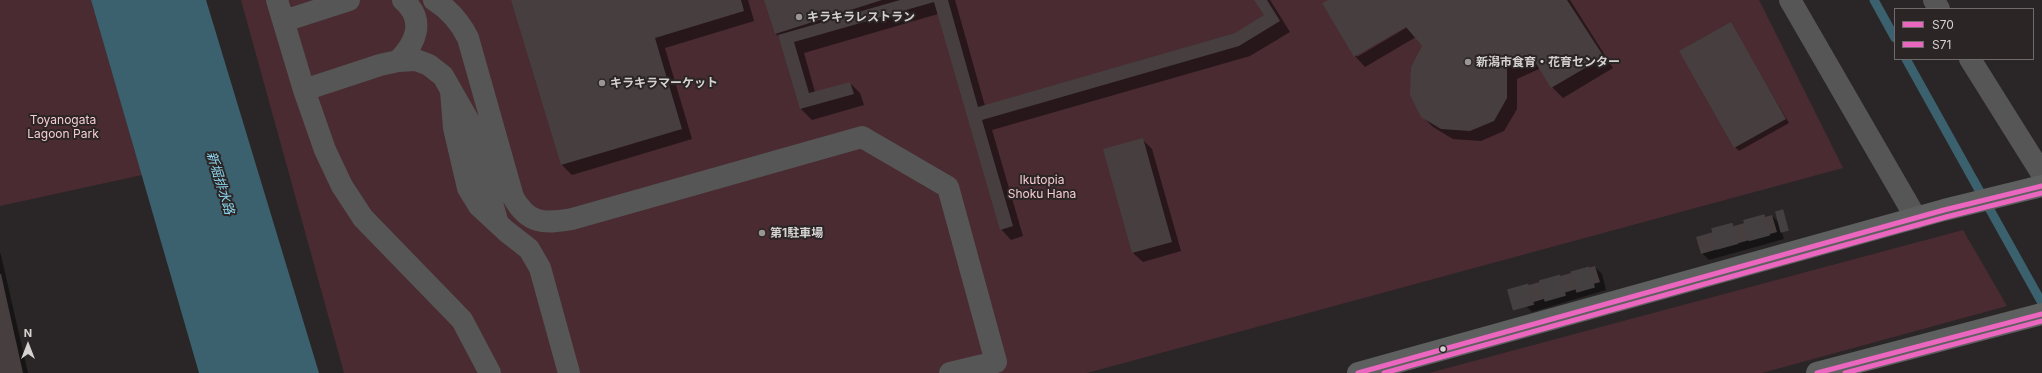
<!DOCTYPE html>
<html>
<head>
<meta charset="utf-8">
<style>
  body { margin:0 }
  #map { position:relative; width:2042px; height:373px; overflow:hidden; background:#2a2627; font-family:Inter,sans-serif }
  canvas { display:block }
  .legend { position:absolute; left:1894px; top:8px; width:140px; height:52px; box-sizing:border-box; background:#2b2526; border:1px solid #6f6a6b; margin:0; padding:5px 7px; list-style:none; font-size:12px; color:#d6d2d2 }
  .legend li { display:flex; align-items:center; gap:8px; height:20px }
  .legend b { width:20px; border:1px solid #6f6a6b }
  .north { position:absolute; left:8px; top:325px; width:40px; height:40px; -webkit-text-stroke:3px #2b2526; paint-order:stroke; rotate:0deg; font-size:11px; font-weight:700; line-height:16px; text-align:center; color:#d6d2d2 }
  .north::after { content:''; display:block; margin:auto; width:14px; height:18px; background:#d6d2d2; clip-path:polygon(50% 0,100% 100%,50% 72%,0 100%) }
</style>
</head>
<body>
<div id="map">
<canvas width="2042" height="373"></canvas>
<ul class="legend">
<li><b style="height:5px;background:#eb66be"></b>S70</li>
<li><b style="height:5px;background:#eb66be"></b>S71</li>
</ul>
<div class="north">N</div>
</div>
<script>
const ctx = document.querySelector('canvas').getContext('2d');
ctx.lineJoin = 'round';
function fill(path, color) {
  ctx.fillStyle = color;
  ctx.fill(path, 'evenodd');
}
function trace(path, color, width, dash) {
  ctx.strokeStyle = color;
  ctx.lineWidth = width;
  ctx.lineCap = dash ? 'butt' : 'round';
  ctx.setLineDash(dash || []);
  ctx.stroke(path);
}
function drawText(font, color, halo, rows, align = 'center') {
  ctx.font = font + ' Inter,"Noto Sans JP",sans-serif';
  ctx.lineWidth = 4;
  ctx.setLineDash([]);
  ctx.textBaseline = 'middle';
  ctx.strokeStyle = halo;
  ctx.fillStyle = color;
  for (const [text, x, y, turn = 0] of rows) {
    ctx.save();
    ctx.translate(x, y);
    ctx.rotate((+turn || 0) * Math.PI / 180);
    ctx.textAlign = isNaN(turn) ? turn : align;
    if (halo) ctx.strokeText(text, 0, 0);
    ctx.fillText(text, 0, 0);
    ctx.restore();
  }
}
fill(new Path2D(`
  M0 0H91L142 175 0 206Z
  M241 0H1759L1843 168 1087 373H344Z
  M1963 230 2007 306 1762 373H1429Z`), '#492b31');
fill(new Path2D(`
  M91 0H206L319 373H199Z`), '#3b616e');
fill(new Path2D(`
  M512 0H748L754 21 665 48 692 139 572 175 562 165Z
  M765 0H955L985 106 1236 33 1265 16 1256 0H1270L1290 32 1250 56 992 130 1023 236 1011 240 1001 229 938 14 804 53 815 92 850 83 860 93 864 105 812 120 801 109 781 39 776 34Z
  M1330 0H1570L1613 68 1563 98 1552 87 1541 68 1517 79V109L1504 131 1481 141 1453 139 1433 127 1422 116 1423 46 1416 37 1365 67 1355 56ZM1410 23 1411 25 1357 57V54Z
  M1730 23 1789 123 1739 151 1735 147Z
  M1142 139 1152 149 1181 251 1143 262 1133 253 1105 150Z
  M1772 216 1779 223 1784 239 1709 260 1702 253Z
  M0 253 1 255 28 373H0Z
  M1595 267 1602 274 1606 290 1532 312 1525 305Z`), '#0007');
trace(new Path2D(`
  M1874 0 1895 38
  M1906 59 2042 303`), '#3b616e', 9);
fill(new Path2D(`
  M511 0H741L744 11 655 38 682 129 561 165Z
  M764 0H882L775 34Z
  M900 0H948L978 107 1235 33 1264 15 1254 0H1267L1280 21 1239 46 982 120 1013 226 1000 230 934 2 794 42 809 93 850 82 854 94 800 109 778 35Z
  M1328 0H1567L1604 57 1551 88 1532 57 1507 68V98L1494 121 1470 131 1441 129 1421 117 1410 95 1411 67 1422 46 1406 27 1354 57 1322 3Z
  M1731 22 1786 119 1734 148 1679 51Z
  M1143 138 1172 242 1132 253 1103 149Z
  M1772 215 1777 232 1701 254 1696 237Z
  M1595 266 1600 282 1524 305 1519 288Z
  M0 274H1L23 373H0Z`), '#473e40');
trace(new Path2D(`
  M1714 239 1786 220
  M1510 300 1592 277`), '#444041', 22, [22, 11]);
trace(new Path2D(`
  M277 0 304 90 325 150 342 186 363 218 462 320 490 373
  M434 0C450 10 460 22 468 38L513 197C528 224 543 224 572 219L862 137 948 187 996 362 950 373
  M1790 0 1916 218
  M1934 0 1939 9
  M284 21 349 0
  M1970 59 2042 174
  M398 61C416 43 426 20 403 0
  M304 90 380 65 398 61 416 60 429 65 443 76 471 125 497 221
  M451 91 454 128 468 188 479 206 506 231 529 249 540 268 569 373`), '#565656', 22);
trace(new Path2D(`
  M1358 373 1944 210 2042 186
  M1817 373 2042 314`), '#5e5f5f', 22);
trace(new Path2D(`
  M1358 373 1944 210 2042 186
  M1817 373 2042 314`), '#eb66be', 5);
trace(new Path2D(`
  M1384 373 1946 217 2042 193
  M1845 373 2042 321`), '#eb66be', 5);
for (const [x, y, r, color] of [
  [799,17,4,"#9a9696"],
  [1468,62,4,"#9a9696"],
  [602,83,4,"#9a9696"],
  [762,233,4,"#9a9696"],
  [1443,349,3.5,"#d6d2d2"]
]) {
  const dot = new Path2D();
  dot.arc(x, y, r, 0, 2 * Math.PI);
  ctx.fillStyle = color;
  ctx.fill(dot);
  trace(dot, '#2b2526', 1.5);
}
drawText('bold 12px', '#d6d2d2', '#2b2526', [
  ["キラキラレストラン",807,17],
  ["新潟市食育・花育センター",1476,62],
  ["キラキラマーケット",610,83],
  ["第1駐車場",770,233]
], 'left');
drawText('12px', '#f7ccd2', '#2b2526', [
  ["Toyanogata",63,120],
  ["Lagoon Park",63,134],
  ["Ikutopia",1042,180],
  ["Shoku Hana",1042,194]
]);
drawText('italic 13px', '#8ad4ee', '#2b2526', [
  ["新堀排水路",220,183,73]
]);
</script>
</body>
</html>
